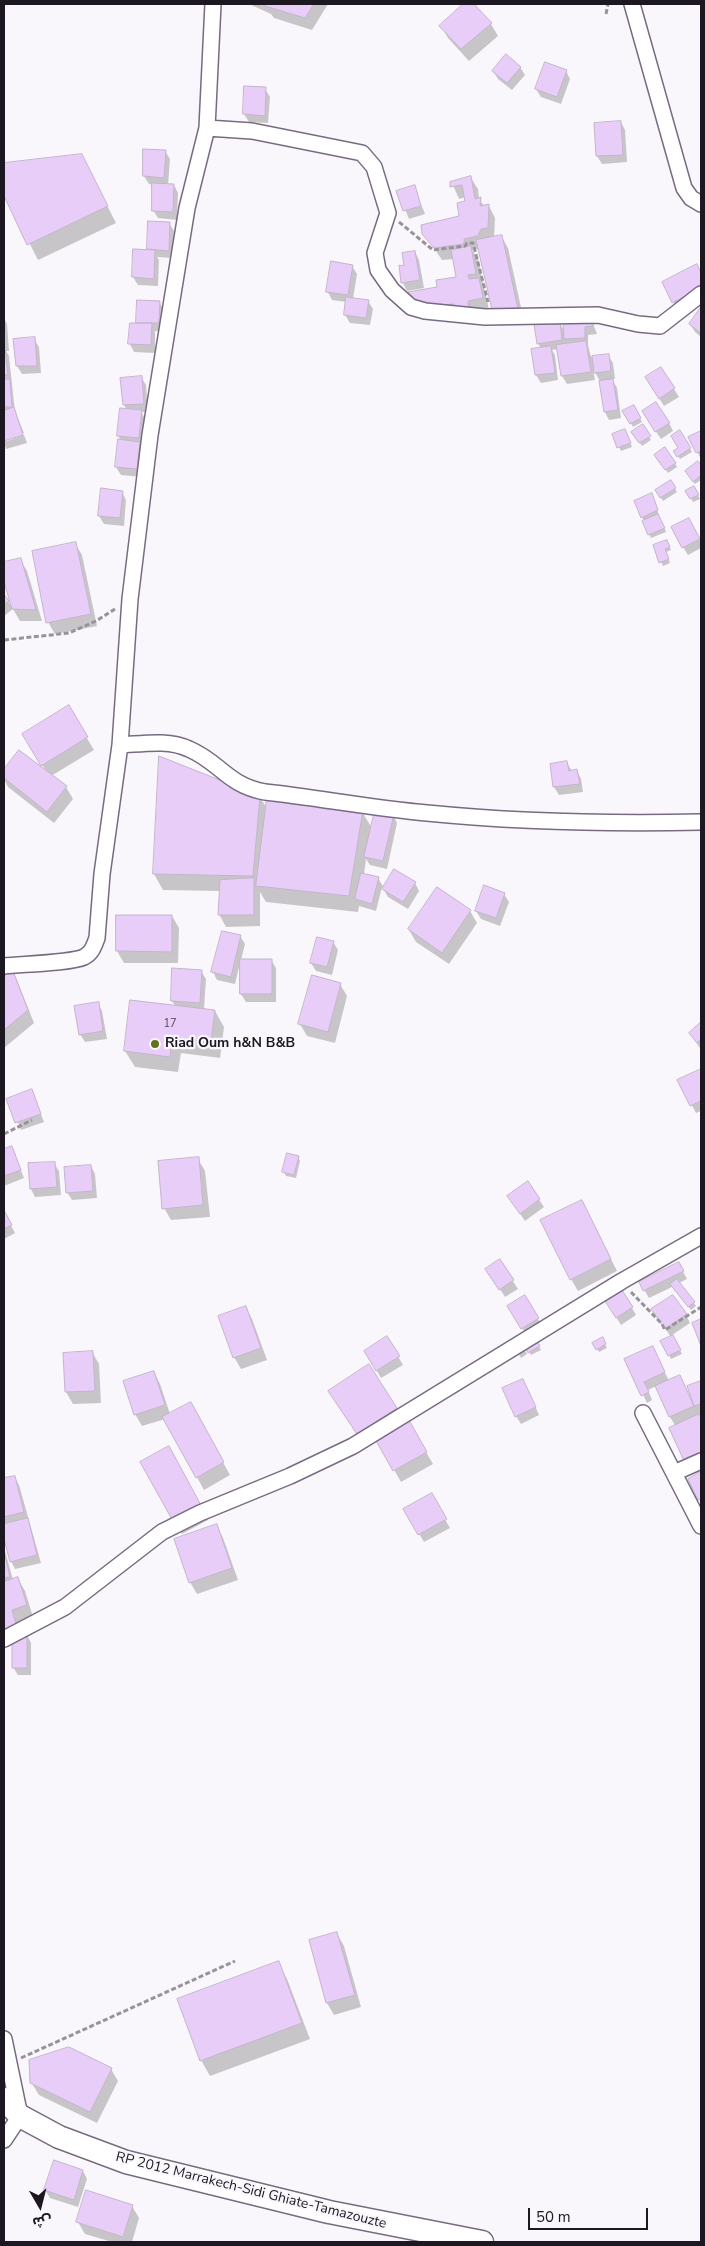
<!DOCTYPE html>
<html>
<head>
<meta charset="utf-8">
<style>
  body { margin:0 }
  #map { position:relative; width:705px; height:2246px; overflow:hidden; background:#faf7fc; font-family:"Nunito Sans","Noto Sans Arabic",sans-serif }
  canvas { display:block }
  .frame { position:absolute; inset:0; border:5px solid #1c1720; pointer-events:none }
  .north { position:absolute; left:15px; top:2181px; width:50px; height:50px; -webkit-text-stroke:4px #faf7fc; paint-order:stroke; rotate:172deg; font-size:14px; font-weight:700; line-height:20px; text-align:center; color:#1c1720 }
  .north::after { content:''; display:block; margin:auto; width:18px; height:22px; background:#1c1720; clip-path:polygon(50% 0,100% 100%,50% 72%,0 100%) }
  .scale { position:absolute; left:528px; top:2208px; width:120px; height:22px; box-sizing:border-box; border:2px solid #1c1720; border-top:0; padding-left:6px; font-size:15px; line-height:18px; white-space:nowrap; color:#1c1720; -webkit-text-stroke:4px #faf7fc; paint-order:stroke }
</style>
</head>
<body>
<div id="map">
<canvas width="705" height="2246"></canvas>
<div class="frame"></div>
<div class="north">ش</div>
<div class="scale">50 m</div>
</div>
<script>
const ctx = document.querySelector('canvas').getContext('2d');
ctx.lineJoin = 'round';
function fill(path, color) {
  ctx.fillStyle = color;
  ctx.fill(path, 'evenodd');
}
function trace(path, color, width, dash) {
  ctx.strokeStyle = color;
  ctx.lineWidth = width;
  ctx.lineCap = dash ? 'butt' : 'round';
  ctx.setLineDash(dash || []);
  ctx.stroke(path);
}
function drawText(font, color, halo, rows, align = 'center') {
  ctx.font = font + ' "Nunito Sans",sans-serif';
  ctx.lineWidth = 4.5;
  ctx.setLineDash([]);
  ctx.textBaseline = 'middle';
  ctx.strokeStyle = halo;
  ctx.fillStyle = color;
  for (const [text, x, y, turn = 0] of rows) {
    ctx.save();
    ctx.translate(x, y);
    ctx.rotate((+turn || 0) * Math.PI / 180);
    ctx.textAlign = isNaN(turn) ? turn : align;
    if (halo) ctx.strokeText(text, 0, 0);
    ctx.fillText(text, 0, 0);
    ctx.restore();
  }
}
fill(new Path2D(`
  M249 4H328L312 30 274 18 271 14Z
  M465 4H472L491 24 498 36 469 61 448 38 441 26Z
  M520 67 525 75 512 90 498 79 493 71Z
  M566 71 570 79 561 104 541 97 536 89Z
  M265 89 270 97 268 123 249 122 244 114Z
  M621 122 625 130 627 162 602 164 597 156 595 124Z
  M145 150 165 151 170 159 168 185H174L178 193 177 220 158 218 153 210 154 185 149 184 144 176Z
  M82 156 116 223 38 260 4 193V164Z
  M471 178 478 189 479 199 485 207 489 206 495 218 494 238 501 236 508 248 524 321 501 326 494 314 479 249 472 250 478 259 489 310 434 318 439 288 457 278 454 259 442 260 424 233 460 217 467 201 466 197 459 199 452 183Z
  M414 187 425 214 409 219 398 192Z
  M169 223 174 231 173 258 157 257 159 260 158 286 138 285 133 277 150 251 149 248Z
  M415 252 419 260 424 288 407 291 403 283 400 267H405Z
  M352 266 357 274 353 299 368 301 373 309 370 325 350 323 345 315 347 302 332 300 328 292Z
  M696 266 701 274V298L678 310 663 283Z
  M159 302 164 310 163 331H155V353L134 352 130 344 131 324H137Z
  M701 309V337L695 332 690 324Z
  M4 318 7 324 9 351H6L9 356 15 412 24 433 4 440Z
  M592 321 597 334 588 335V345L591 357 608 355 613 363 615 379H612L617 388 621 418 609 420 605 412 600 381 593 369 595 380 567 384 562 376 558 349 552 350 555 355 558 380 541 383 536 375 541 349 538 343 559 322 565 332Z
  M34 339 39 347 41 373 22 374 17 366 14 340Z
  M661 368 679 397 664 406 651 385Z
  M141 377 146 385 148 412H141L146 420 143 445H141L144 451 141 477 121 475 116 467 121 441 118 435 127 410 124 405Z
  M633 406 642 422 633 427 624 411Z
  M648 420 669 423 673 431 661 439Z
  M642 426 651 440 642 446 633 432Z
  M680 432 692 452 680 459 675 451 679 448Z
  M701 432V459L690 438Z
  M627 434 632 447 621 451 619 447Z
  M24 435 27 443 6 449 4 442Z
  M658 458 675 463 677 467 668 473Z
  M698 463 701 467V480L695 484 688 475Z
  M671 482 677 492 663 501 657 491Z
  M694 488 700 499 693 502 687 491Z
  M122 492 126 500 124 526 104 524 99 516Z
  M651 495 666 532 651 538 642 517Z
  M693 527 701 543V548L688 555 683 547Z
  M75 543 82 555 97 626 55 634 48 622Z
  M669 545 671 550 666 552 670 563 663 566 654 546Z
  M20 559 27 571 42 621H20L13 609 4 616V596L13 608 4 577V564Z
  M68 707 94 750 51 776 66 787 73 799 54 823 8 787 4 779V771L20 751 46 771 30 746Z
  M567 763 572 771H577L581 779 583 792 559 795 554 787 551 765Z
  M260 797 267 809 362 812 372 828 393 815 397 823 387 869 370 865 366 859 364 874 378 878 384 888 415 883 419 891 408 909 388 897 382 887 376 911 359 906 358 912 266 902 260 892V926L226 927 219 914 221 891 163 890 154 874Z
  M504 894 509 902 500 926 481 919 476 911Z
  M470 911 477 923 449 964 416 942 409 930Z
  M117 916H172L179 928 178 963H124L117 951Z
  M240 936 245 944 241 960H271L276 968V1002H246L241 994 240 963 235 984 217 980 213 972Z
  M333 942 338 950 332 975 316 971 311 963Z
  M11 968 17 980 34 1023 4 1048V971Z
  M201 971 206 979 204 1009 215 1011 224 1027 220 1058 181 1053 178 1072 135 1067 125 1051 175 1006 172 1001Z
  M340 984 347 996 335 1043 307 1036 300 1024Z
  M98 1003 102 1011 107 1039 85 1042 80 1034Z
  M701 1024V1050L690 1033Z
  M701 1070V1111L696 1113 679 1081Z
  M32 1091 44 1122 21 1130 8 1099Z
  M11 1147 24 1178 4 1186V1150Z
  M298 1157 300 1161 296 1178 286 1176 284 1172Z
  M198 1159 205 1171 210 1217 171 1220 164 1208Z
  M54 1163 59 1171 61 1195 35 1197 31 1189 29 1165Z
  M91 1166 95 1174 97 1198 72 1200 67 1192Z
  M528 1183 544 1207 525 1221 508 1196Z
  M4 1212 15 1233 4 1239Z
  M588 1213 617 1271 578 1291 571 1279Z
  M500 1261 518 1289 505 1297 492 1277Z
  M679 1264 687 1279 679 1283 696 1306 691 1310 672 1287 649 1298 640 1283Z
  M525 1297 542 1326 527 1336 509 1307Z
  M245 1307 252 1319 267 1360 241 1369 234 1357Z
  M632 1308 636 1315 621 1325 611 1309Z
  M686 1315 690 1323 672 1335 682 1354 671 1359 662 1342 671 1337 658 1318Z
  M387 1338 403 1365 381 1378 365 1351Z
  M602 1339 607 1348 599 1352 594 1344Z
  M536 1341 541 1350 531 1355 526 1346Z
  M524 1349 527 1354 521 1358 518 1352Z
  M92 1352 99 1364 101 1403 73 1404 66 1392 64 1354Z
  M657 1356 669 1381 690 1398 692 1397 688 1387 701 1382V1414L698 1415 701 1420V1468L670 1417 656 1386 648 1390 652 1400 647 1403 626 1360Z
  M154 1372 160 1384 170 1414 190 1403 230 1475 204 1490 165 1419 142 1426 135 1414Z
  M527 1388 539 1415 521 1424 516 1416Z
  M337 1403 396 1408 403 1420 408 1421 433 1464 401 1482 376 1438 364 1446Z
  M175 1460 208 1520 182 1534 175 1522Z
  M14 1477 19 1485 41 1563 15 1569 11 1561 4 1534V1480Z
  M431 1495 450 1528 424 1542 405 1510Z
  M217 1526 223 1538 238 1580 197 1594 190 1582Z
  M4 1547 13 1580 18 1579 25 1591 33 1617 18 1622 23 1637 27 1635 31 1643V1675H18L13 1667V1642L4 1634Z
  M337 1934 344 1946 361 2007 334 2015 327 2003 310 1941Z
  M278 1963 287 1979 310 2039 210 2076 201 2060Z
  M111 2069 118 2081 97 2123 39 2095 31 2082Z
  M83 2171 87 2179 78 2207 50 2198 45 2190Z
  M132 2206 139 2218 132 2242H112L85 2234 78 2222Z`), '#0003');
const building = new Path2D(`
  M266 4H314L305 18 265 6Z
  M463 4H474L492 23 461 49 439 26Z
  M506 54 521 67 507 83 492 71Z
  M545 62 567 70 557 97 535 89Z
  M244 86 266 87 265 116 243 114Z
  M621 121 623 155 596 156 594 123Z
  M143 149 166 150 164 178 143 176Z
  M82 154 108 206 27 245 4 196V163Z
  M471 176 475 199 481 197 480 206 489 204 488 228 481 229 478 236 464 239V244L434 248 422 234 421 225 459 216 457 203 465 201 462 185 450 187V182Z
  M152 183 174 184 173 212 152 211Z
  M415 185 421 206 403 211 396 191Z
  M148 221 170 222 169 251 147 249Z
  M502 235 518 309 493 314 476 240Z
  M471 246 476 274 468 275 469 279 479 278 483 298 468 301 469 309 455 306 454 304 427 306 414 302 408 292 437 287 436 280 456 277 451 250Z
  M133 249 155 250 154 279 132 277Z
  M415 251 420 280 401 283 399 265 404 266 402 253Z
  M331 261 353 265 348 295 326 292Z
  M697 264 701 273V288L672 303 662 282Z
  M346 297 369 300 366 318 344 315Z
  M137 300 160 301 159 323H136Z
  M701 307V333L689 324Z
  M560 320 562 340 537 344 534 324Z
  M593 320V326L585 327V338L564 339 563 322Z
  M130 323H152L151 345 128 344Z
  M35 337 37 366H16L13 339Z
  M586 341 591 372 561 376 556 345Z
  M551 346 555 373 535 375 531 349Z
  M4 347H5L8 375H4Z
  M609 354 611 371 594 373 592 356Z
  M661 367 675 388 659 399 645 377Z
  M142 376 144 404 123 405 120 378Z
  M4 379H10L12 407H4Z
  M613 379 618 410 604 412 599 381Z
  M656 402 670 423 655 432 642 411Z
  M634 405 641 418 630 424 622 411Z
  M14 407 23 435 4 441V411Z
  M120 408 142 410 139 438 117 436Z
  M643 424 651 436 639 443 631 432Z
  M625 429 631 443 617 448 612 434Z
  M680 430 691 448 677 457 673 451 678 448 671 436Z
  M701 431V451L696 453 688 437Z
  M118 439 140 442 137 469 115 467Z
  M665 447 676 463 665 470 654 455Z
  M698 461 701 465V475L693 482 685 471Z
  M671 480 676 488 660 498 655 490Z
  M694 486 699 495 690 499 685 491Z
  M101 488 123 491 120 518 98 516Z
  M652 493 658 510 641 518 634 501Z
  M658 514 665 528 648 535 642 521Z
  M689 518 700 539 682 548 671 527Z
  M667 540 670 547 665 549 669 559 659 563 653 545Z
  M76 542 91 614 46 623 32 551Z
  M21 558 36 610 12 609 4 582V562Z
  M4 594 9 601 4 605Z
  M69 705 88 737 41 766 22 734Z
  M19 750 67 786 47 812 4 778V769Z
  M159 756 260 796 253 876 153 874Z
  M567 761 569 771 577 769 580 784 553 787 550 764Z
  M267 798 363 810 349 896 256 886Z
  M375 810 394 814 383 861 364 857Z
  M394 869 416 882 403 902 382 889Z
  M361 873 379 877 372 904 355 899Z
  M254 878V915H218L220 880Z
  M484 885 505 893 496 918 475 911Z
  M437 887 471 910 442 953 408 929Z
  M116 915H172V952L116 951Z
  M222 931 241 935 231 977 211 972Z
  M317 937 334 941 327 967 310 963Z
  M240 959H272V994H240Z
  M11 966 28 1010 4 1030V969Z
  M172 968 202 970 200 1003 171 1001Z
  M312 975 341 983 328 1032 298 1024Z
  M130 1000 215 1010 211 1042 172 1038 170 1057 124 1051Z
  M99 1002 103 1031 79 1035 74 1006Z
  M701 1022V1039L697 1043 689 1033Z
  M701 1069V1101L690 1106 677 1080Z
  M32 1089 41 1114 15 1123 6 1099Z
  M12 1146 21 1170 4 1176V1149Z
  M287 1153 299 1156 294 1175 282 1172Z
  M199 1157 203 1205 162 1209 158 1161Z
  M55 1162 57 1187 30 1189 28 1163Z
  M91 1165 93 1191 66 1193 64 1167Z
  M528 1181 540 1199 520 1214 507 1196Z
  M582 1200 611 1259 570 1280 540 1220Z
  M4 1210 12 1225 4 1229Z
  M500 1259 514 1280 499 1290 485 1269Z
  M679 1262 684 1271 643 1291 639 1282Z
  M677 1279 695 1302 688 1307 670 1284Z
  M622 1290 633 1307 616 1318 605 1301Z
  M525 1295 539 1318 521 1329 507 1306Z
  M673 1295 687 1314 665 1329 651 1309Z
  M246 1306 261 1348 233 1358 218 1316Z
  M701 1319V1346L692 1323Z
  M673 1335 681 1350 668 1356 660 1341Z
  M387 1336 400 1356 376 1371 364 1351Z
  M603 1337 606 1344 596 1350 592 1343Z
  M536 1339 540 1346 528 1353 525 1346Z
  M653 1346 665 1372 644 1382 649 1392 641 1396 624 1359Z
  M93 1351 95 1391 65 1392 63 1353Z
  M369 1364 397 1408 357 1434 328 1391Z
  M154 1371 165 1405 134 1415 123 1381Z
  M680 1375 694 1406 669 1417 655 1386Z
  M523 1379 536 1407 515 1417 502 1388Z
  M701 1381V1404L694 1406 687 1386Z
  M191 1402 224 1462 196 1478 162 1417Z
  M699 1414 701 1418V1453L684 1461 669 1428Z
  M409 1420 427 1452 393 1471 375 1439Z
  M169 1446 202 1507 174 1523 140 1462Z
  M701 1472V1499L698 1500 688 1479Z
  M15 1476 24 1512 4 1517V1478Z
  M432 1493 447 1519 418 1535 403 1509Z
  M28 1518 37 1555 10 1562 4 1539V1524Z
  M217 1524 232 1568 189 1583 174 1539Z
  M4 1551 10 1577 4 1578Z
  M18 1577 27 1605 12 1610 17 1627 4 1631V1582Z
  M27 1634V1668H12V1640Z
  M337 1932 355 1995 326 2003 309 1940Z
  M279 1961 302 2023 200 2061 177 1999Z
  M69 2047 112 2068 90 2112 30 2083 29 2060Z
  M54 2160 83 2170 74 2200 44 2190Z
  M86 2190 133 2205 123 2237 76 2222Z`);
fill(building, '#e8cdf9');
trace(building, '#c3b4cc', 1);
const street = new Path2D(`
  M632 4 684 188 691 198 701 204
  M207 128 252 131 362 153 374 167 388 213 375 253 378 270 392 290 411 307 425 311 485 317 598 315 638 324 660 326 701 294
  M120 745 130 599 150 435 187 208 207 128 213 4
  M4 966C22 964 71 963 84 957 92 953 94 946 97 938L102 874 120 745C142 744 168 739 189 749 220 762 227 785 265 792 319 798 373 808 427 813 518 822 610 824 701 822
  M643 1413 701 1526
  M674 1473 701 1461
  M4 1639 65 1607 162 1532 200 1513 290 1476 353 1446 622 1281 701 1236
  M4 2039 20 2116 4 2140`);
const secondary = new Path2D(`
  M4 2099 20 2116 59 2137 126 2162 329 2212 482 2242`);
trace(street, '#786b81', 18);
trace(secondary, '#786b81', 25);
trace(new Path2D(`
  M606 14 608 4
  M399 222 433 250 465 246 467 243H473L488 302
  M4 640 69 633 96 621 115 609
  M4 1134 32 1120
  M631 1292 662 1324 665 1330 701 1307
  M21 2058 235 1961`), '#97939a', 3, [5, 2.5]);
trace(street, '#fff', 15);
trace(secondary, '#fff', 22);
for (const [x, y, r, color] of [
  [155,1044,5,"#61711d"]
]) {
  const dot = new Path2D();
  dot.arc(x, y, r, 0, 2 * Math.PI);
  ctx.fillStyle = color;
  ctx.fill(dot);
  trace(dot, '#faf7fc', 2);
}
drawText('11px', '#4f4456', null, [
  ["17",170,1024]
]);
drawText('bold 14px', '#1c1720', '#faf7fc', [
  ["Riad Oum h&N B&B",165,1044]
], 'left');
drawText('14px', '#1c1720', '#faf7fc', [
  ["RP 2012 Marrakech-Sidi Ghiate-Tamazouzte",251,2191,14]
]);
</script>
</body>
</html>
